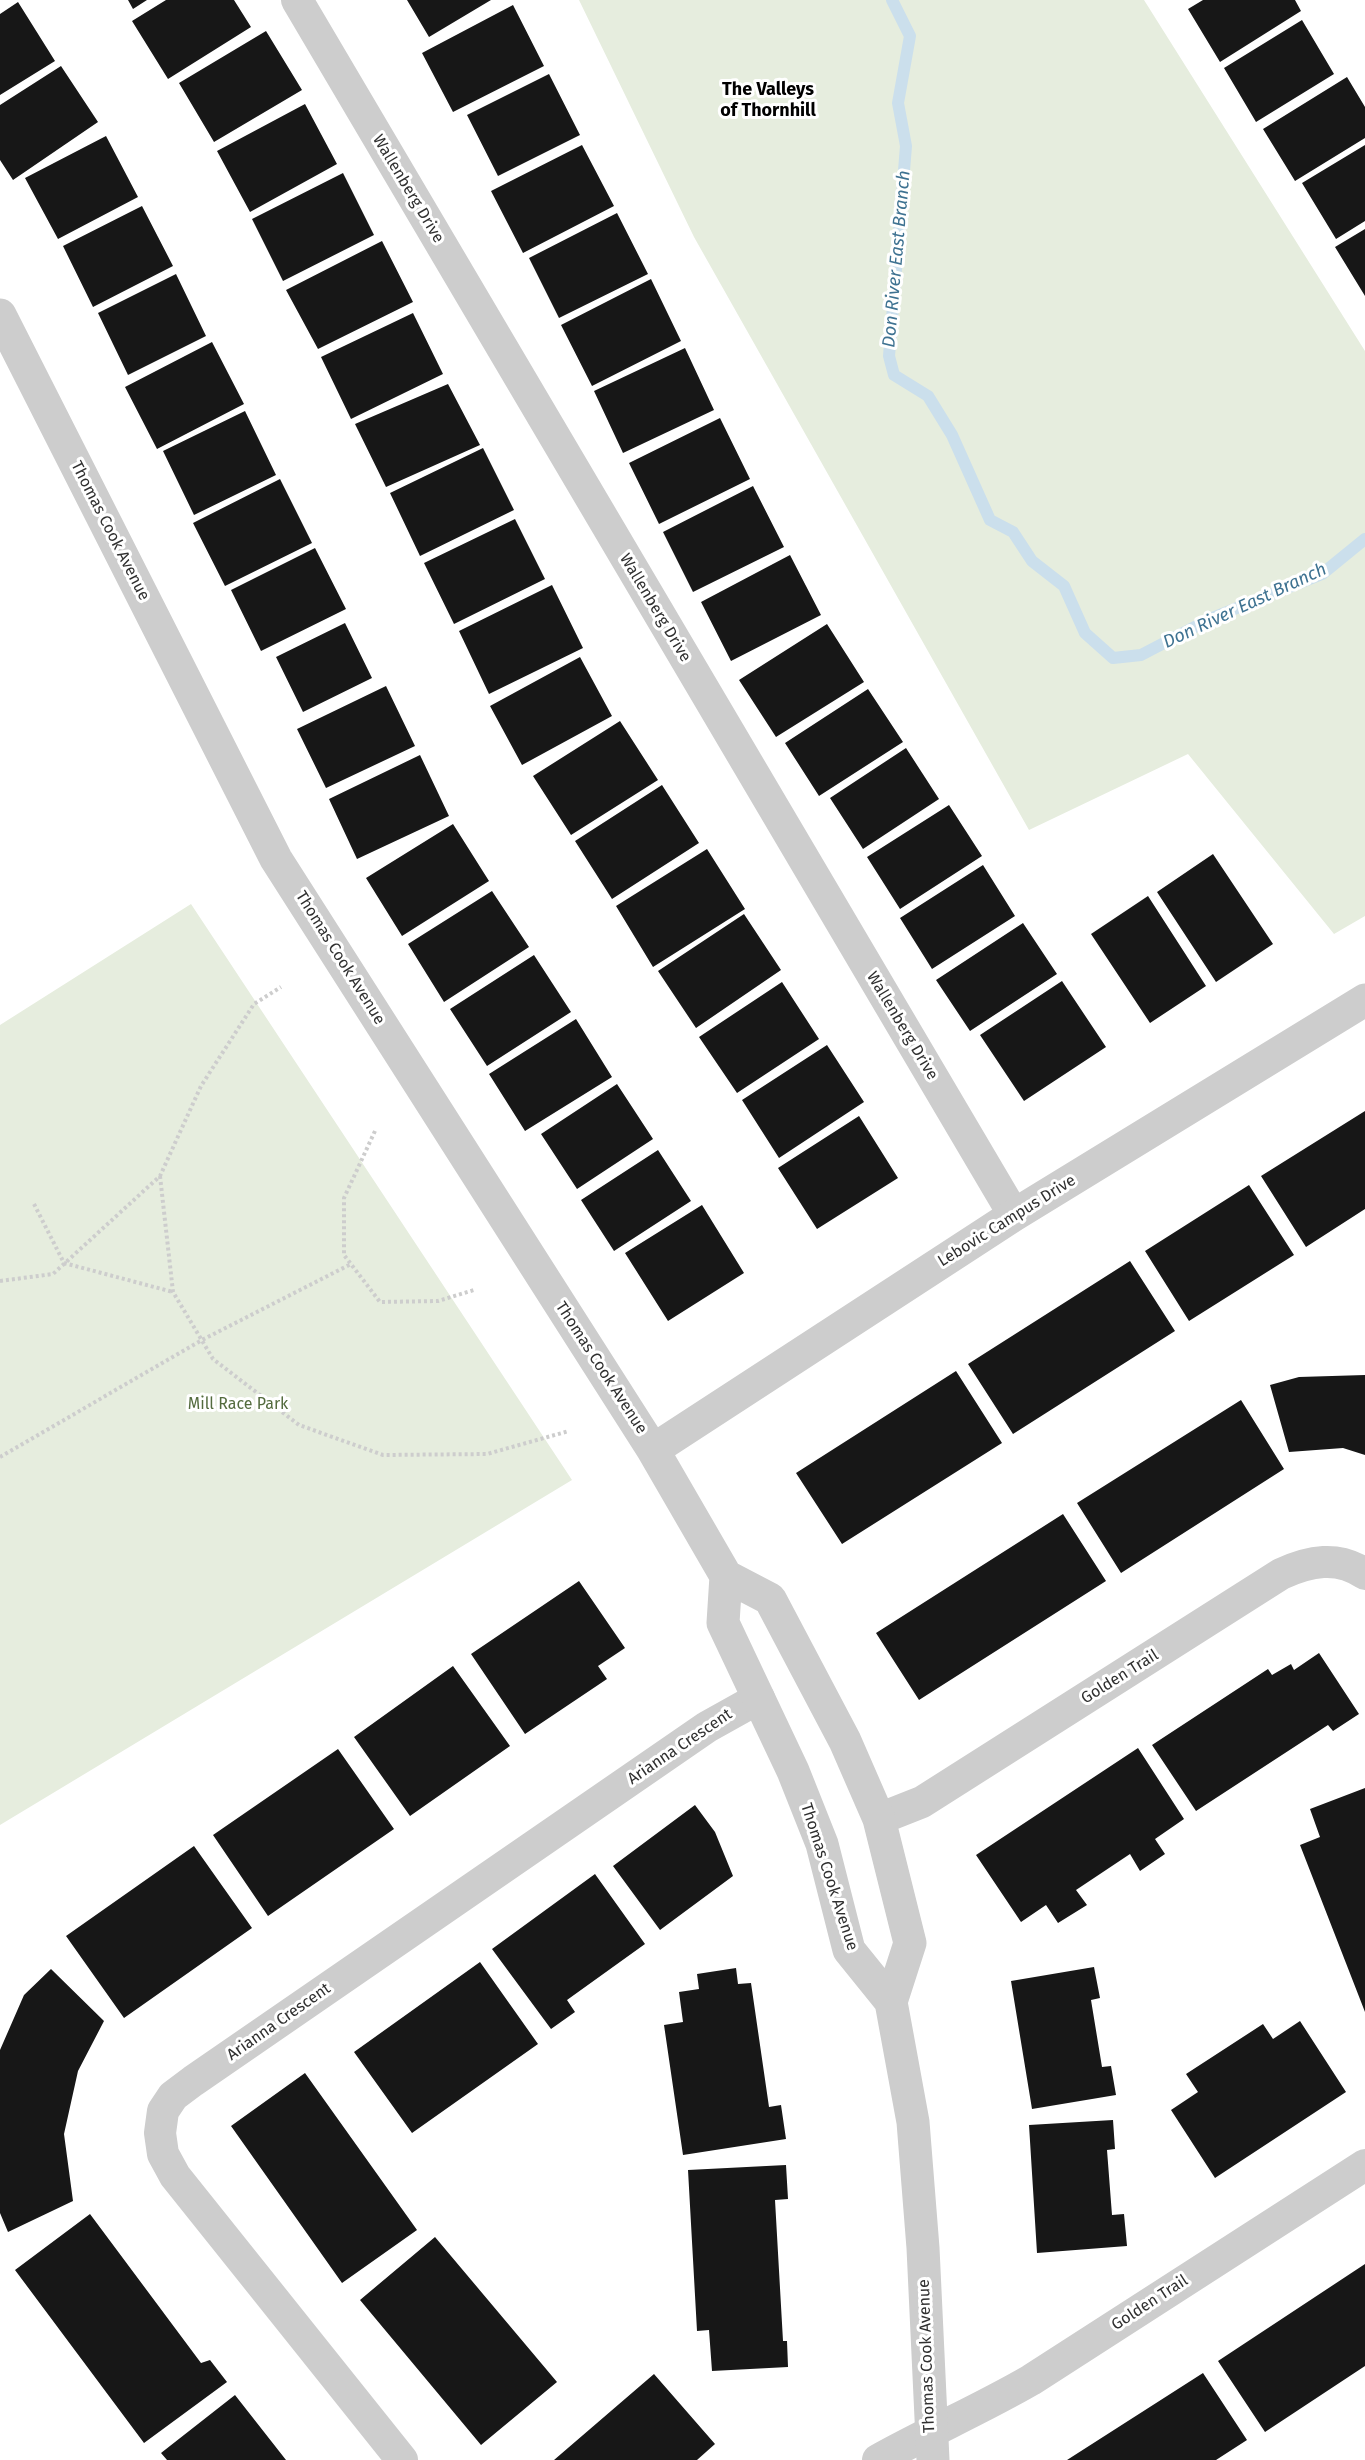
<!DOCTYPE html>
<html>
<head>
<meta charset="utf-8">
<style>
  body { margin:0 }
  canvas { display:block; background:#fff }
</style>
</head>
<body>
<canvas width="1365" height="2460"></canvas>
<script>
const ctx = document.querySelector('canvas').getContext('2d');
ctx.lineJoin = 'round';
function fill(path, color) {
  ctx.fillStyle = color;
  ctx.fill(path, 'evenodd');
}
function trace(path, color, width, dash) {
  ctx.strokeStyle = color;
  ctx.lineWidth = width;
  ctx.lineCap = dash ? 'butt' : 'round';
  ctx.setLineDash(dash || []);
  ctx.stroke(path);
}
function drawText(font, color, halo, rows, align = 'center') {
  ctx.font = font + ' "Fira Sans",sans-serif';
  ctx.lineWidth = 6;
  ctx.setLineDash([]);
  ctx.textBaseline = 'middle';
  ctx.strokeStyle = halo;
  ctx.fillStyle = color;
  for (const [text, x, y, turn = 0] of rows) {
    ctx.save();
    ctx.translate(x, y);
    ctx.rotate((+turn || 0) * Math.PI / 180);
    ctx.textAlign = isNaN(turn) ? turn : align;
    if (halo) ctx.strokeText(text, 0, 0);
    ctx.fillText(text, 0, 0);
    ctx.restore();
  }
}
fill(new Path2D(`
  M579 0H1144L1365 351V916L1334 934 1188 754 1029 830 694 237Z
  M191 904 572 1480 0 1825V1025Z`), '#e6edde');
trace(new Path2D(`
  M892 0 910 36 898 103 906 146 889 356 894 375 928 396 952 435 990 520 1013 532 1032 561 1064 586 1085 633 1113 658 1141 655 1212 618 1322 574 1365 539`), '#cbdfec', 12);
fill(new Path2D(`
  M128 0H147L133 9Z
  M166 0H234L251 27 168 79 132 21Z
  M407 0H491L429 37Z
  M1203 0H1295L1301 11 1220 62 1188 9Z
  M18 2 55 61 0 95V14Z
  M513 5 544 66 453 112 422 53Z
  M1302 20 1334 74 1256 122 1224 68Z
  M266 31 302 90 214 142 179 83Z
  M61 66 98 122 13 180 0 160V105Z
  M549 74 580 135 498 176 467 115Z
  M1347 77 1365 107V138L1295 181 1263 129Z
  M305 104 337 164 250 212 217 151Z
  M106 136 138 197 58 239 25 178Z
  M582 145 614 206 523 253 491 191Z
  M1365 145V221L1336 239 1302 183Z
  M343 173 374 235 283 281 252 219Z
  M142 206 173 266 93 307 63 246Z
  M617 213 648 274 559 318 529 258Z
  M1365 229V296L1335 247Z
  M382 241 413 302 318 349 286 290Z
  M176 274 206 336 128 375 98 313Z
  M651 279 681 341 592 386 561 325Z
  M413 313 443 374 351 419 321 357Z
  M212 342 244 404 157 449 125 387Z
  M685 348 714 410 623 453 594 391Z
  M448 384 480 445 386 487 355 424Z
  M245 411 276 475 194 515 163 451Z
  M720 418 750 479 659 524 629 463Z
  M483 448 514 510 420 556 390 493Z
  M280 479 312 543 225 586 193 523Z
  M753 486 784 547 693 592 663 532Z
  M515 519 545 579 454 624 424 563Z
  M315 548 346 609 261 651 231 590Z
  M790 555 821 615 731 661 701 602Z
  M552 585 583 648 489 694 459 631Z
  M345 623 372 678 303 712 276 657Z
  M827 624 864 682 776 737 739 680Z
  M580 657 612 716 522 765 490 706Z
  M386 686 415 746 326 788 297 729Z
  M868 689 903 742 819 796 785 743Z
  M620 721 658 780 571 835 533 776Z
  M906 748 939 799 863 849 830 798Z
  M420 755 449 816 357 859 329 799Z
  M662 785 699 843 612 899 575 841Z
  M949 805 982 856 900 909 867 857Z
  M453 824 489 881 402 936 366 878Z
  M707 849 745 909 653 967 616 906Z
  M1213 854 1273 944 1216 982 1157 892Z
  M983 865 1015 916 932 969 900 918Z
  M492 891 529 947 444 1002 408 944Z
  M1148 896 1206 986 1150 1023 1091 934Z
  M744 914 781 970 696 1028 658 971Z
  M1023 923 1057 974 970 1031 936 980Z
  M534 955 571 1012 487 1066 450 1009Z
  M1062 981 1106 1047 1024 1101 980 1035Z
  M782 982 819 1039 737 1093 699 1037Z
  M576 1019 612 1077 525 1131 489 1074Z
  M827 1045 864 1102 779 1158 742 1100Z
  M617 1084 653 1139 577 1189 541 1134Z
  M1365 1111V1209L1306 1247 1261 1176Z
  M859 1116 898 1178 817 1229 778 1168Z
  M658 1150 691 1201 614 1251 581 1200Z
  M1249 1185 1294 1255 1189 1321 1145 1251Z
  M702 1205 744 1273 668 1321 625 1253Z
  M1130 1261 1175 1331 1013 1434 968 1364Z
  M956 1371 1002 1443 842 1544 796 1473Z
  M1365 1375V1455L1343 1448 1289 1452 1270 1385 1299 1377Z
  M1241 1400 1284 1469 1121 1573 1077 1503Z
  M1063 1514 1106 1581 919 1700 876 1633Z
  M579 1581 625 1648 598 1666 607 1679 525 1734 471 1654Z
  M1319 1653 1359 1714 1333 1731 1328 1725 1196 1811 1152 1745 1268 1669 1272 1675 1291 1664 1294 1670Z
  M453 1666 510 1746 410 1816 354 1737Z
  M1138 1748 1184 1819 1155 1839 1165 1854 1140 1871 1130 1854 1076 1890 1087 1905 1058 1923 1046 1905 1021 1922 976 1855Z
  M338 1749 394 1829 268 1916 213 1835Z
  M1365 1788V2012L1300 1845 1320 1837 1310 1809Z
  M695 1805 715 1832 733 1876 660 1930 613 1866Z
  M194 1846 252 1928 124 2018 66 1936Z
  M595 1874 645 1944 567 2000 575 2012 551 2029 492 1949Z
  M480 1962 538 2044 412 2133 354 2052Z
  M1094 1967 1100 1998 1091 2000 1102 2067 1111 2066 1116 2095 1032 2109 1011 1981Z
  M736 1968 738 1984 751 1983 769 2107 781 2105 786 2139 683 2155 664 2025 683 2022 679 1992 699 1989 697 1974Z
  M51 1969 104 2021 78 2071 64 2134 73 2201 8 2232 0 2213V2050L24 1995Z
  M1300 2021 1346 2092 1215 2178 1171 2110 1198 2092 1186 2074 1263 2024 1273 2039Z
  M305 2073 417 2230 342 2283 231 2126Z
  M1113 2120 1115 2149 1107 2150 1112 2215 1124 2214 1127 2246 1037 2253 1029 2125Z
  M786 2165 788 2199 775 2200 783 2341H787L788 2367 712 2371 709 2330 697 2331 688 2170Z
  M90 2214 201 2363 210 2360 227 2382 144 2443 15 2270Z
  M435 2237 557 2382 481 2445 360 2300Z
  M1365 2264V2366L1265 2432 1218 2361Z
  M1203 2373 1247 2440 1216 2460H1067Z
  M654 2374 715 2444 697 2460H554Z
  M235 2395 286 2460H167L161 2453Z`), '#171717');
trace(new Path2D(`
  M375 1131 344 1198V1255L380 1302 438 1301 474 1290
  M160 1176 173 1292 213 1359 299 1425 383 1455 487 1454 569 1431
  M34 1204 64 1263 173 1292
  M0 1281 53 1274 160 1176 201 1086 254 1004 281 987
  M0 1457 202 1340 351 1264`), '#cdcdcd', 4, [3, 3]);
trace(new Path2D(`
  M297 0 1014 1215
  M879 1819 922 1802 1281 1574C1309 1561 1338 1555 1365 1574
  M402 2460 175 2176 163 2154 160 2133 163 2111 173 2096 193 2081 707 1727 759 1698
  M878 2460C928 2432 981 2409 1031 2380L1365 2165`), '#cdcdcd', 32);
trace(new Path2D(`
  M0 315 276 859 653 1450 726 1576 723 1623 793 1771 822 1844 849 1950 891 2002 913 2122 923 2248 933 2460
  M653 1450 1014 1215 1365 1000
  M726 1576 770 1599 845 1741 879 1819 910 1943 891 2002`), '#cdcdcd', 33);
drawText('16px', '#303030', '#fff', [
  ["Wallenberg Drive",408,189,59],
  ["Thomas Cook Avenue",110,531,63],
  ["Wallenberg Drive",655,608,59],
  ["Thomas Cook Avenue",340,958,58],
  ["Wallenberg Drive",902,1026,59],
  ["Lebovic Campus Drive",1007,1221,-32],
  ["Thomas Cook Avenue",601,1368,57],
  ["Golden Trail",1120,1677,-32],
  ["Arianna Crescent",680,1747,-34],
  ["Thomas Cook Avenue",829,1877,72],
  ["Arianna Crescent",279,2022,-35],
  ["Golden Trail",1150,2303,-33],
  ["Thomas Cook Avenue",927,2356,-92]
]);
drawText('16px', '#536b3d', '#fff', [
  ["Mill Race Park",238,1405]
]);
drawText('bold 18px', '#000', '#fff', [
  ["The Valleys",768,90],
  ["of Thornhill",768,111]
]);
drawText('italic 18px', '#3e7291', '#fff', [
  ["Don River East Branch",897,259,-85],
  ["Don River East Branch",1245,606,-25]
]);
</script>
</body>
</html>
